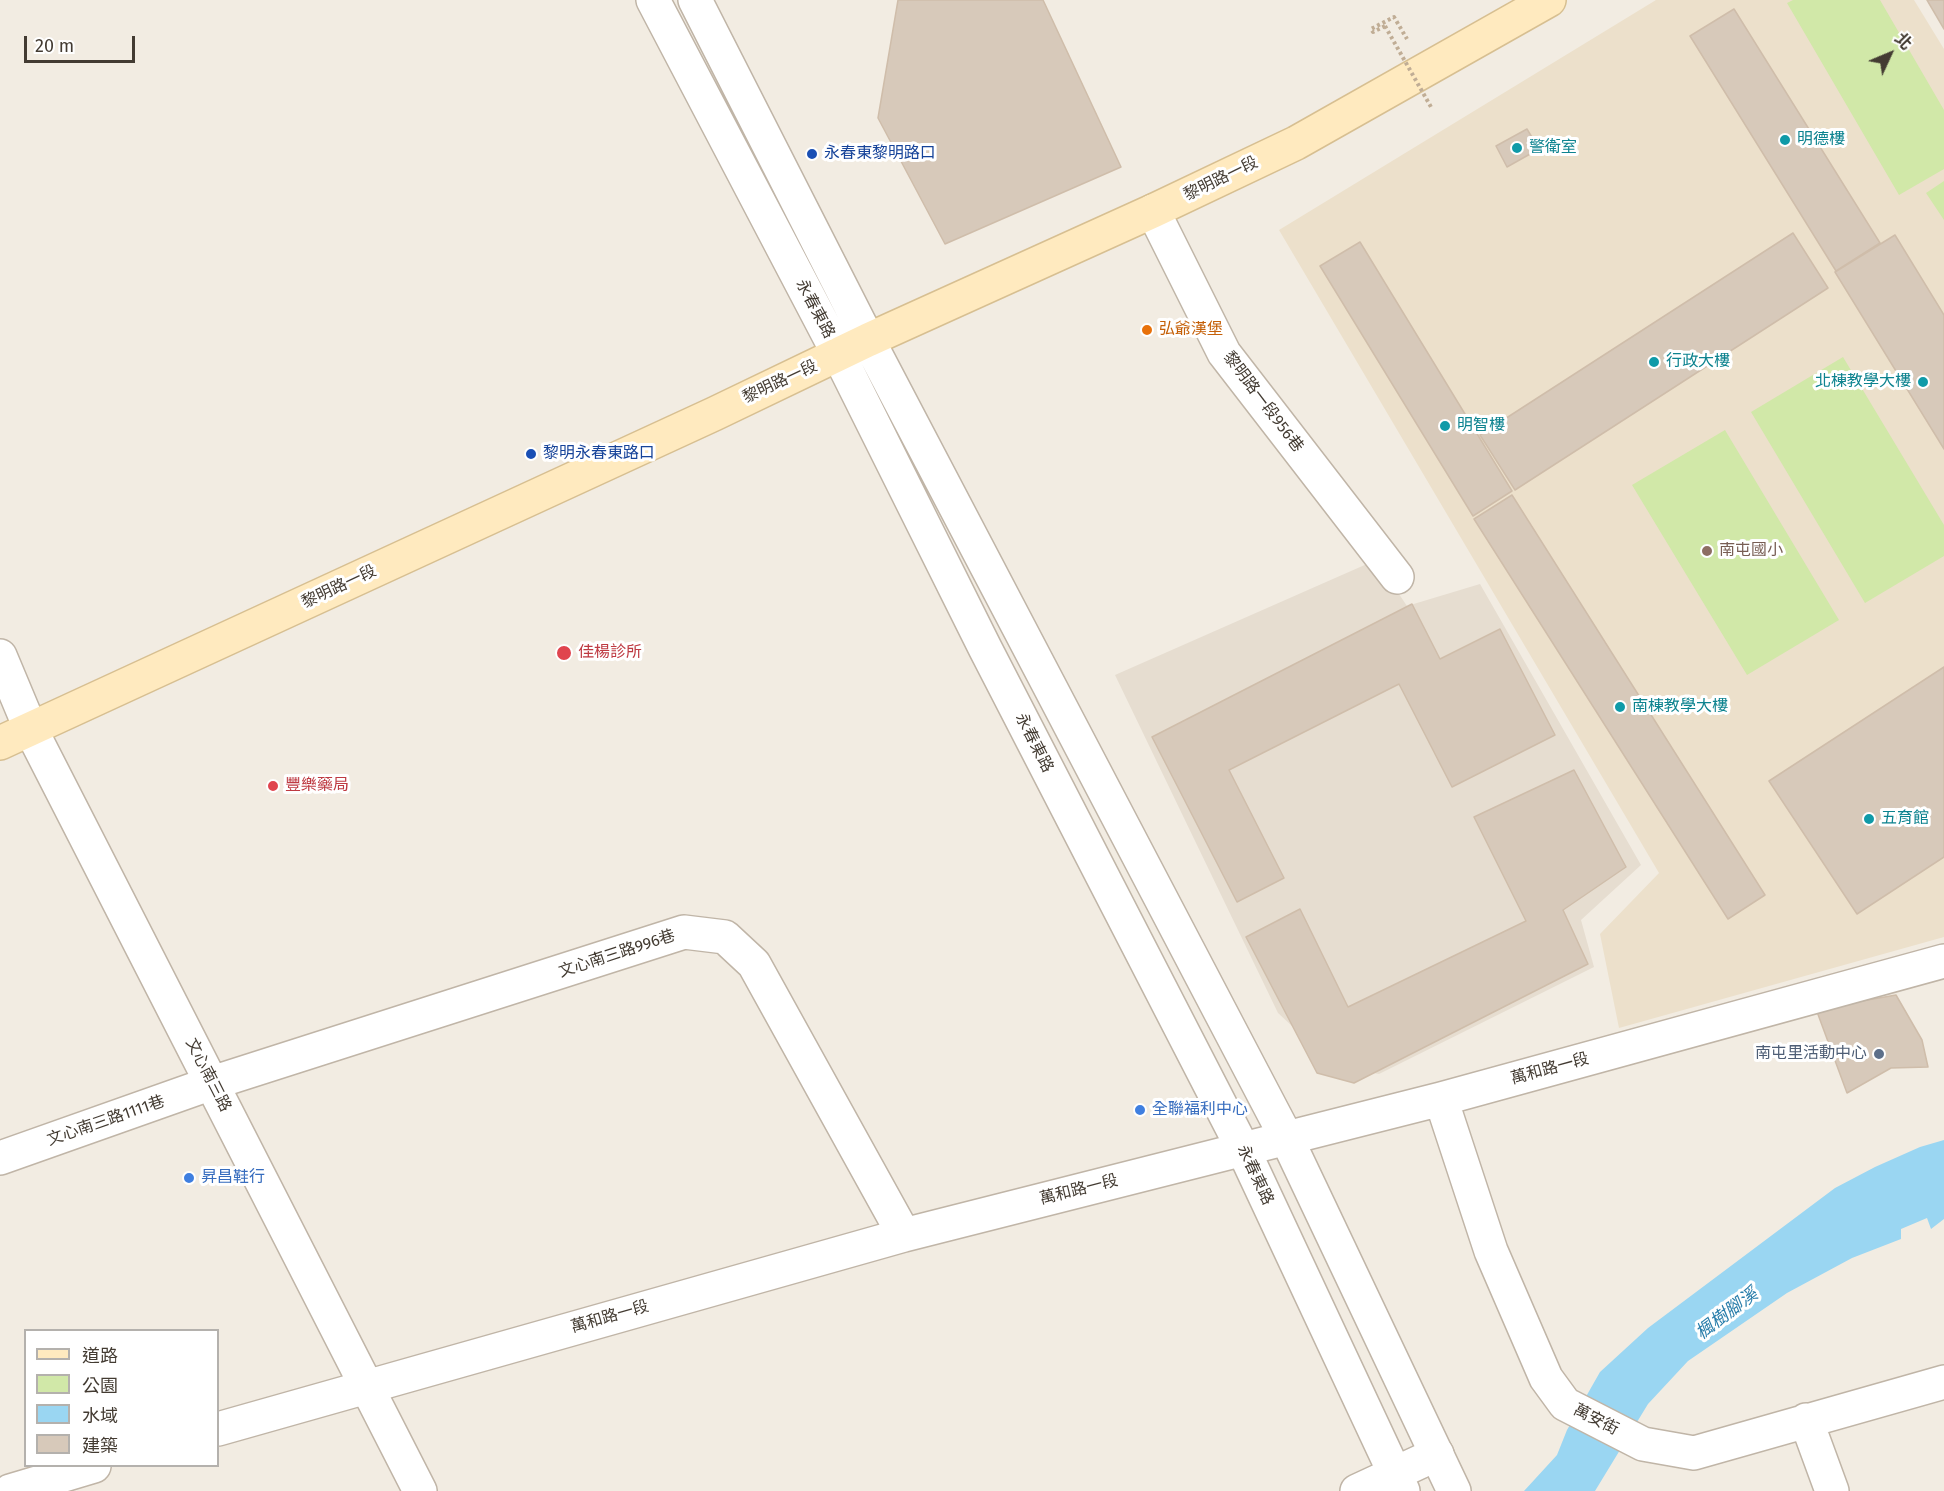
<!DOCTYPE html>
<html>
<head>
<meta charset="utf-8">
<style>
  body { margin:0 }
  #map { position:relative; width:1944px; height:1491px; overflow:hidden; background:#f2ece2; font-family:"Fira Sans","Noto Sans TC",sans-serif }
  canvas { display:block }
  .legend { position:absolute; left:24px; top:1329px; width:195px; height:138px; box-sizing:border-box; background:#fff; border:2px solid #b4b1ad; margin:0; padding:8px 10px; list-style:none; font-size:18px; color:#433b32 }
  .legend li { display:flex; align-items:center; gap:12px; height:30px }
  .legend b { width:30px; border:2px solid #b4b1ad }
  .north { position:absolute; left:1860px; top:24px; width:60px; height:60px; -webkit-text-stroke:4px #fff; paint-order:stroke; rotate:46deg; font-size:16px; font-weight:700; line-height:24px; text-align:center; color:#433b32 }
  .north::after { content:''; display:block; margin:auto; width:21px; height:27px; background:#433b32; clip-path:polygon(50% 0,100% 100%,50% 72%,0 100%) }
  .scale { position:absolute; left:24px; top:36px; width:111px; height:27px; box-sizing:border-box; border:3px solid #433b32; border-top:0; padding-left:8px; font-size:18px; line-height:21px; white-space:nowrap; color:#433b32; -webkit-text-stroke:4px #fff; paint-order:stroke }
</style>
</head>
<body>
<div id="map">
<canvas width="1944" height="1491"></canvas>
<ul class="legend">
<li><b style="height:8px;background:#ffeabf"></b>道路</li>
<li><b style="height:16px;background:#d1e8a8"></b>公園</li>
<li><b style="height:16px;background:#9ad6f2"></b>水域</li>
<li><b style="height:16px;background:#d7c9ba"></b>建築</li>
</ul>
<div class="north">北</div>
<div class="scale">20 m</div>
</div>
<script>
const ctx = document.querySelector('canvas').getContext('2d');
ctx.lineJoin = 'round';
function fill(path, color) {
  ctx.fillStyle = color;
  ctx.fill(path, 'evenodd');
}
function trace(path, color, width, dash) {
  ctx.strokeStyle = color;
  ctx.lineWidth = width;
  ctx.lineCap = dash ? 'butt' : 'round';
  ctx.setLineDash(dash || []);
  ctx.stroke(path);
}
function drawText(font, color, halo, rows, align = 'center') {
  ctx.font = font + ' "Fira Sans","Noto Sans TC",sans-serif';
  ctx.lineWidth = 6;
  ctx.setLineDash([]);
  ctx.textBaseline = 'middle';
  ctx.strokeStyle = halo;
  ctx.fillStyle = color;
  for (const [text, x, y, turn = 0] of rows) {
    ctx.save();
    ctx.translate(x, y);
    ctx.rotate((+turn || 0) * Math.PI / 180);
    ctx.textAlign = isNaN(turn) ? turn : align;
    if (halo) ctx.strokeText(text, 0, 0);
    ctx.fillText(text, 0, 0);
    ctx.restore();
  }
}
fill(new Path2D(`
  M1376 560 1407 606 1480 584 1641 865 1581 920 1594 967 1379 1074 1335 1066 1278 1013 1115 675Z`), '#e6ddd0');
fill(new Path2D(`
  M1656 0H1914L1944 49V937L1619 1028 1600 934 1659 873 1279 230Z`), '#ece0cb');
fill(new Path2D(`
  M1793 0H1880L1944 110V169L1899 195 1787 3Z
  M1944 181V220L1926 193Z
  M1843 357 1944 525V556L1865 603 1751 412Z
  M1725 430 1839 620 1747 675 1632 485Z`), '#d1e8a8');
fill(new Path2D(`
  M1944 1140V1219L1931 1229 1927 1218 1901 1229V1239L1852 1258 1787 1293 1688 1361 1648 1404 1595 1491H1524L1557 1455 1567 1430 1600 1372 1648 1328 1835 1188 1875 1167 1920 1147Z`), '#9ad6f2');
const building = new Path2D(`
  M898 0H1043L1121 167 945 244 878 118Z
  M1927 0H1944V29Z
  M1734 9 1880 243 1836 271 1690 36Z
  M1527 129 1539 149 1507 167 1496 146Z
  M1793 233 1828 288 1515 490 1480 435Z
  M1895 235 1944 315V449L1835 272Z
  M1360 242 1512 491 1473 516 1320 266Z
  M1512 495 1765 895 1728 919 1474 519Z
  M1412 604 1440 659 1500 629 1555 735 1452 787 1399 684 1229 770 1284 878 1237 902 1152 737Z
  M1944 667V857L1857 914 1769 781Z
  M1574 770 1626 867 1563 910 1588 964 1354 1083 1317 1073 1246 937 1300 909 1348 1007 1526 921 1474 817Z
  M1896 995 1922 1040 1928 1067 1891 1068 1847 1093 1816 1009Z`);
fill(building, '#d7c9ba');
trace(building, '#cfbdaa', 1.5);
const minor = new Path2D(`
  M1153 211 1224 353 1397 577
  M0 656 31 730 420 1491
  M1441 1099 1491 1251 1546 1378 1565 1404 1643 1444 1694 1453 1944 1382
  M0 1158 212 1083 684 932 725 937 754 964 904 1235
  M1806 1420 1832 1491
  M218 1429 904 1235 1441 1099 1944 961
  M10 1491 94 1466
  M1357 1491 1437 1454`);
const tertiary = new Path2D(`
  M653 0 839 355 985 648 1243 1149 1403 1491
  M695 0 868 340 1286 1137 1454 1491`);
const secondary = new Path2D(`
  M0 743 714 414 868 340 1153 211 1296 143 1549 0`);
trace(minor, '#c0b5a7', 36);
trace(tertiary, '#c0b5a7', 36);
trace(secondary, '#d7bf91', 36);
trace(new Path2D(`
  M1385 26 1373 32 1371 29 1394 17 1407 39`), '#c0ad95', 4, [3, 3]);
trace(minor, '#fff', 33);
trace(tertiary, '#fff', 33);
trace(secondary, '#ffeabf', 33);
trace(new Path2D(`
  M1385 26 1431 107`), '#c0ad95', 4, [3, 3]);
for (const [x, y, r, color] of [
  [1785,140,6,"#0f9aa8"],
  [1517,148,6,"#0f9aa8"],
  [812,154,6,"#1a4fb4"],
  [1147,330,6,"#e8710a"],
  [1654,362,6,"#0f9aa8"],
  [1923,382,6,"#0f9aa8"],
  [1445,426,6,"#0f9aa8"],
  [531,454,6,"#1a4fb4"],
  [1707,551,6,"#8d6e63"],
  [564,653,8,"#e0444e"],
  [1620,707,6,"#0f9aa8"],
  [273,786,6,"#e0444e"],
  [1869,819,6,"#0f9aa8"],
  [1879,1054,6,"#5c6f8a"],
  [1140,1110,6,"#3f7fe0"],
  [189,1178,6,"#3f7fe0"]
]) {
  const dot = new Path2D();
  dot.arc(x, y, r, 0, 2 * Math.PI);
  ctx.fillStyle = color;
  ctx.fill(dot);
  trace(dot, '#fff', 2);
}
drawText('16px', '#0d838f', '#fff', [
  ["明德樓",1797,140],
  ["警衛室",1529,148],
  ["行政大樓",1666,362],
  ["北棟教學大樓",1911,382,"right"],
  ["明智樓",1457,426],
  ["南棟教學大樓",1632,707],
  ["五育館",1881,819]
], 'left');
drawText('16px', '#164399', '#fff', [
  ["永春東黎明路口",824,154],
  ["黎明永春東路口",543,454]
], 'left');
drawText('16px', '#433b32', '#fff', [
  ["黎明路一段",1221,179,-26],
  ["永春東路",815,309,62],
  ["黎明路一段",780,382,-25],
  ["黎明路一段956巷",1263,402,53],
  ["黎明路一段",339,587,-25],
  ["永春東路",1034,743,63],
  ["文心南三路996巷",617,954,-18],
  ["萬和路一段",1550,1069,-15],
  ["文心南三路",208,1075,63],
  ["文心南三路1111巷",106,1121,-19],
  ["永春東路",1255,1175,65],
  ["萬和路一段",1079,1190,-14],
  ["萬和路一段",610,1317,-16],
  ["萬安街",1596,1420,27]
]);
drawText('16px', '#c56008', '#fff', [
  ["弘爺漢堡",1159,330]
], 'left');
drawText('16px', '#785e54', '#fff', [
  ["南屯國小",1719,551]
], 'left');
drawText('16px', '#be3a42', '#fff', [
  ["佳楊診所",578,653],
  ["豐樂藥局",285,786]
], 'left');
drawText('16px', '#4e5e75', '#fff', [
  ["南屯里活動中心",1867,1054]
], 'right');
drawText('16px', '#366cbe', '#fff', [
  ["全聯福利中心",1152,1110],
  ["昇昌鞋行",201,1178]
], 'left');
drawText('italic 18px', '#287daa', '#fff', [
  ["楓樹腳溪",1727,1314,-37]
]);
</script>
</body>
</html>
